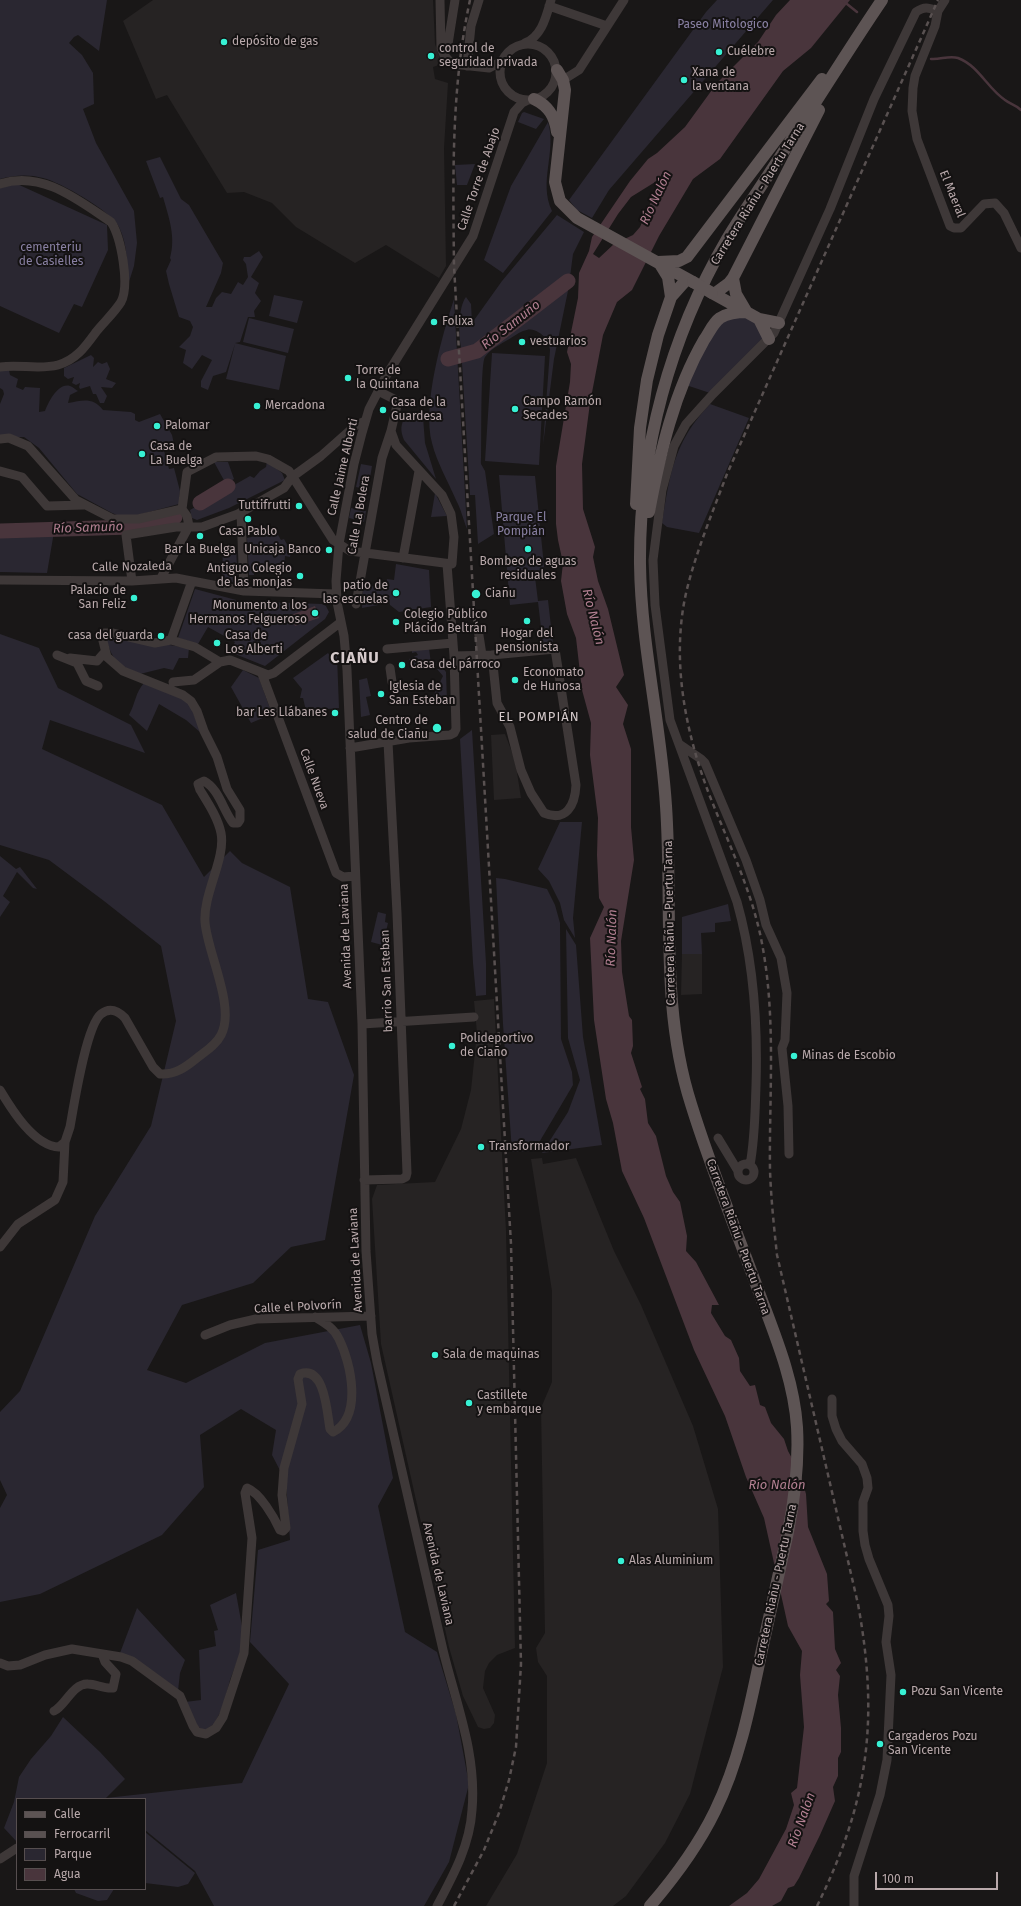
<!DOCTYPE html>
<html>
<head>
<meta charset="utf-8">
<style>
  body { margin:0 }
  #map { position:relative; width:1021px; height:1906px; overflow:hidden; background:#191717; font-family:"Fira Sans",sans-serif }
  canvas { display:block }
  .legend { position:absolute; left:16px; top:1798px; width:130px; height:92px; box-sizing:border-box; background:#141212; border:1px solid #564e4f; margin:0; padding:5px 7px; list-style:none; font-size:12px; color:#b9a9ab }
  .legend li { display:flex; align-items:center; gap:8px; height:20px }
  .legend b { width:20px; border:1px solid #564e4f }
  .scale { position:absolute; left:875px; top:1872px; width:123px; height:18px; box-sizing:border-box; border:2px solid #b9a9ab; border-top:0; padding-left:5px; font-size:12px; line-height:14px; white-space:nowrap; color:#b9a9ab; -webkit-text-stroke:3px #141212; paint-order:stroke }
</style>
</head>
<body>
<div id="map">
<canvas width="1021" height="1906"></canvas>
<ul class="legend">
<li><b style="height:5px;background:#5d5454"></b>Calle</li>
<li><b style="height:5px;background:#595151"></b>Ferrocarril</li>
<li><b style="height:11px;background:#2a2731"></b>Parque</li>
<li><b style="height:11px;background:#49353c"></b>Agua</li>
</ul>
<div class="scale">100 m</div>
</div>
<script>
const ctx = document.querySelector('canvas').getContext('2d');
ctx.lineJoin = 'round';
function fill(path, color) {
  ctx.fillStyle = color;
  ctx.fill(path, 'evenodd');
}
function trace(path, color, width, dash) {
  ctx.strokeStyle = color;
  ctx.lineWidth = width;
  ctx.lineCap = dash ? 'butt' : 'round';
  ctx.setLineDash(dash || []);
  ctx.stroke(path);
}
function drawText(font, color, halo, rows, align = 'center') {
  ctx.font = font + ' "Fira Sans",sans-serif';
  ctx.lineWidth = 4;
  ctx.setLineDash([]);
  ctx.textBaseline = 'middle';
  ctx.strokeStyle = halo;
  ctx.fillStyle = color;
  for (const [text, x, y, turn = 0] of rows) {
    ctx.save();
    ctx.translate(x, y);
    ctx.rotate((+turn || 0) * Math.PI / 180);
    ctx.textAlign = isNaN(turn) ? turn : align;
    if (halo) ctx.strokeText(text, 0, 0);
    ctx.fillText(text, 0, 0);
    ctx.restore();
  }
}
fill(new Path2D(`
  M153 0H433L435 44 442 64 433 67 435 79 448 83 444 148 446 266 439 278 386 245 355 263 296 227 272 203 244 192 227 193 167 95 156 99 123 21Z
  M505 734 515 760 521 798 494 800 491 735Z
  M682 954H702V994L681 995Z
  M494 999 506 1231 515 1648 497 1655 489 1663 485 1671 483 1688 495 1715 494 1723 490 1728 484 1729 478 1727 463 1696 449 1647 381 1344 372 1199 377 1185 435 1182 461 1129 471 1090 477 1033 474 1001Z
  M542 1158 543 1164 576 1158 614 1251 641 1305 693 1426 718 1509 723 1667 690 1794 665 1843 626 1896 613 1906H486L517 1854 547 1763V1676L538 1662 536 1648 545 1633 541 1408 552 1382V1291L531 1159Z`), '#262323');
fill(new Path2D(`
  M0 0H107L99 51 78 35 74 37 69 43 82 55 93 73 94 104 83 109 96 143 134 211 137 243 134 266 128 285C127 266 128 245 119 227 111 211 60 182 43 178 29 174 14 175 0 179Z
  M717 0H773L609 190 592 218 577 210 569 200 706 12Z
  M524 112 544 119 536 129 518 122 522 113Z
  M548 122C557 152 538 182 552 211L503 273 484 260 511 186Z
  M160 157 181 199 189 205 223 263 221 273 206 307H212L216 298 222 292 231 294 238 282 243 285 248 277 246 264 243 260 244 257H250L259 251 263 257 251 277 259 283 255 293 261 301 254 311 255 317H248L240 342 235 343 286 356 279 390 226 379 235 344 226 372 213 376 208 390 201 387V381L212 360 202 355 192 369 183 363 186 350 179 347 190 336 193 327 190 321 179 317 169 284 166 271 171 260 170 258C176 237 169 218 163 197L160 198 146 161Z
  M475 164 467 185H457L455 165Z
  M15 183 107 225 108 250 82 307 74 304 59 333 0 306V187Z
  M557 215 584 232 573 254 570 277 482 344 470 351H462C458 338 458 307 466 297L471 304 472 323 502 281Z
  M569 286 554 359 543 445 550 350 548 340C535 328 530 326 514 336 504 343 492 347 485 357 480 364 482 448 481 464L485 471 494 534 478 544 475 495H470L462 363C467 359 475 358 480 354 510 332 540 309 569 286Z
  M274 295 303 301 297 323 269 316Z
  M454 299 467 529C463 519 461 509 456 500 448 481 437 463 432 443 422 405 442 336 454 299Z
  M747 312 769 339 713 394 683 384 714 324Z
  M249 318 294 329 288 353 243 342Z
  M492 353 545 356 539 465 485 461Z
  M91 355 94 358 93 367 98 362 102 364 107 362 110 369 106 379 116 383 112 388 101 387 107 396 104 403H100L96 394H93L90 386 80 389 79 387 80 383 76 385 72 383 74 377 68 379 64 376V368Z
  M0 370H9L10 375 18 379 16 387 23 390 25 387 40 388 39 412 45 411C48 403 58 382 70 386 73 387 76 390 78 391L70 395 68 403C83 400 93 397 103 410L131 412 135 414V420L139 422 160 414 172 435 174 444 163 447 169 469 174 468 180 491 179 504 138 515H117L112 513 77 494 39 448 24 437H0V404L4 394 3 390 0 388Z
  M710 404 749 418 699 533 667 527 662 523C670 473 674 442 710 404Z
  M423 417 425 443 436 479 404 440C401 432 400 427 404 419Z
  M267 461 282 473 285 480 229 508 197 520 192 518 190 510 250 476 254 478 260 471 266 467Z
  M214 462H228L234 479 226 484Z
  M361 464 372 466 368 490 356 487Z
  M499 475 535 476 545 576 535 577 538 601 548 600 553 644 543 645 538 602 510 605Z
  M435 493 447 516 431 517Z
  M351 508 366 511 364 522 349 518Z
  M274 528 281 540 284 539 291 552 290 557 285 556 284 571H254V575H249L247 538 261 535Z
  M54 532 47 573 0 572V534Z
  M223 546 236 548 238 583 222 580Z
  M396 564 429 570 431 607 399 612 390 605 389 600 378 601V605L362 608 363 587 386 585 387 579 394 580Z
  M195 589 240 601 322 604 326 606 329 612 325 619 265 666 230 652 235 642 208 627 198 644 178 638Z
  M0 634 39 648 58 688 131 725 145 753 50 720 42 749 162 805 204 877 230 851 242 863 290 887 308 999 328 1002 354 1075 325 1240 291 1247 253 1283 182 1305 147 1370 186 1383 265 1343 360 1325 371 1363 393 1478 378 1506 405 1632 437 1652 456 1714 469 1784 449 1862 424 1906H214L195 1871 145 1830V1799H17V1842L4 1828 14 1802 19 1777 31 1759 51 1736 63 1717 100 1752 125 1779 106 1798 242 1783 289 1684 250 1642 258 1550 290 1540 286 1482 272 1455 276 1430 241 1409 200 1435 204 1487 162 1535 40 1594 0 1602V1508L7 1495 0 1480V1412L20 1391 95 1216 151 1126 176 1021 161 946 104 901 49 860 0 845Z
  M110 636 189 648 188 658H179L173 670 164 668 140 674C118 666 113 661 106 639Z
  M429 648 431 664 410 666 409 659 418 655 416 652 412 653V650Z
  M328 653 331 657 337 656 339 708 306 711 303 698H300L302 689 293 678Z
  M443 668 446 672 447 702 432 698 443 676 437 669Z
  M243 670 259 678 272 714 251 723 231 687Z
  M367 678 371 696 366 697 370 715 361 717 359 680Z
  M144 683 180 697 190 704 201 733 186 720 159 704 147 731 129 715C136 702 135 693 144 683Z
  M472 730 486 963V995L476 996 473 963 460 739Z
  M560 822H582L573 918 575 938 564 920 560 903 549 881 538 869Z
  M0 856 16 869 20 867 37 889 33 888 17 872 3 896 10 902 0 917Z
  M496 878 505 879 547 889 555 905 560 923 561 1039 572 1072 573 1085 534 1151 512 1152 503 1024Z
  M728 904 731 921 715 923V932L701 933 702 954H682V917Z
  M378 912 386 914 385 922 388 923 385 936 388 937 386 946 371 942Z
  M566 929 576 945 583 1037 602 1145 542 1153 568 1112 580 1080 568 1038Z
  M236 1593 243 1632 241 1651 230 1680 223 1707 214 1724 204 1731 196 1725 185 1702 201 1700 199 1650 216 1646 214 1631 218 1630 210 1605Z
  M137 1608 185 1660 180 1673 178 1691 120 1653Z
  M145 1832 195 1873 188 1884 178 1887 145 1883Z
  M74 1889H114L107 1900 98 1901 76 1893Z`), '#2a2731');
fill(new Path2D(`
  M790 0H850L811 48 783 71 720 159 693 179 659 236 632 290 617 302 603 335 590 403 582 464 583 509 595 547 593 557 598 581 608 609 624 675 616 687 628 705 623 724 631 749V827L634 860 621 941 622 972 629 1016 632 1020 633 1046 631 1053 642 1087 640 1089 645 1099 648 1123 656 1136 666 1176 673 1192 680 1202 687 1236 686 1251 696 1262 719 1305H712L711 1313 725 1336 731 1340 739 1358 740 1371 750 1386 755 1385 760 1405 765 1407 771 1423 784 1439 788 1451 800 1473 806 1494 808 1527 827 1574 829 1601 826 1604 833 1612 835 1649 841 1663 836 1670 840 1676 838 1695 841 1728V1752L838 1758V1776L833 1787 835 1801 820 1835 799 1878 794 1886 788 1888 781 1901 772 1906H729L747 1893 759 1879 786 1829 794 1805 791 1793 797 1788 804 1727 800 1675 802 1651 788 1626 764 1518 746 1477 725 1416 694 1350 644 1218 622 1171 613 1123 606 1099 594 1020 590 938 604 907 599 898 597 855 598 818 590 755 591 723 582 690 576 638 567 614 561 581 563 563 558 540 556 524V466L570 382 571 364 567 352 578 298 579 273 589 251 592 237 630 181 648 159 657 153 685 127 717 83 758 42 776 15ZM660 179 662 184 650 204 640 227 633 235 614 244 599 258 593 254 618 214 631 197Z
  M315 606 319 618 295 626 291 615Z`), '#49353c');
trace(new Path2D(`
  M842 0 857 12
  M931 59C940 60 949 55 958 58 979 66 987 88 1005 100 1010 104 1016 105 1021 110`), '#49353c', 2.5);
trace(new Path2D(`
  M448 359 477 351 568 281
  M200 503 228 486
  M0 531 131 527 175 517`), '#49353c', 15);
trace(new Path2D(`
  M440 0 441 48 444 55 452 64 489 68 502 61
  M945 0 938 11 935 26 915 76 913 88 912 111 917 139 950 226 954 228H961L984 204 995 203 1004 213 1021 248
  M549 6 607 26
  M525 43C542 36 546 17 551 0
  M500 72a28 28 0 1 1 56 0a28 28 0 1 1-56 0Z
  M444 55 448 44 455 0
  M467 66 471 26 479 0
  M563 80 579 70 624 0
  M0 184C42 170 78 200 111 222 121 237 130 285 121 302 114 313 104 322 96 332 85 347 76 360 58 365 39 370 19 364 0 367
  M0 439 9 438 28 446 76 500 113 519H138L182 509 187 516 189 526
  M0 471 22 477 47 506 84 505
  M182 509 187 472 216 457 256 456 268 459 289 471 333 540 350 551 452 564 454 537 451 514 442 495 396 445 391 431 398 401 378 391
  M241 512 244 591
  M403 558 419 471
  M161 578 189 526
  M0 580 132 581 176 578 244 591 336 594
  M132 581 126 535 176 527H202L238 514 284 488 292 477 321 456 356 425 365 421
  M356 604 382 458 391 431
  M478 629 482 655
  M171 640 192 581
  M387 649 453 643
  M57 655 77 663 86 681 98 686
  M454 656 492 655 555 649 576 785C575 806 566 822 544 813L531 793 521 770 510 727 497 703 492 655
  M70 658 97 661 105 652
  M390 668 392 682
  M262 674 336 873 343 877 355 876
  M173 682 194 680 220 662 230 660 268 675 274 673 341 622
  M679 744 701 759 705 763 746 860 760 900 766 925 781 958 787 993 785 1040 782 1048 788 1106 789 1154
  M350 748 409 738 450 735 454 733 456 729 454 656 447 564
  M362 1024 474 1017
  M0 1090C12 1110 34 1146 59 1147L65 1142 70 1127C74 1105 86 1026 101 1014 110 1007 118 1011 125 1018L153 1067 160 1074C175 1075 186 1067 197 1058 206 1051 216 1045 221 1035 236 1007 207 952 205 922 203 894 226 858 221 833 218 818 208 803 200 790L198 784 204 781C219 789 223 810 233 823H238L240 820V810L227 789 217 757 204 731 197 711 191 701 183 695 123 671 107 657 102 637 104 633H112L155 643 171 640 195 647 220 662
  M718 1138 738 1171
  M738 1172a8 8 0 1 1 16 0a8 8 0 1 1-16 0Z
  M750 1165C755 1138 755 1112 756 1086 758 1023 754 962 737 902L670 720 655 605 653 560 662 490 674 446 686 424 713 394 774 333 830 209 874 99 916 12C925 6 929 8 938 11
  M364 1180 402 1179 406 1177 407 1173 397 913 388 742
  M0 1247 18 1224 55 1200 63 1182 65 1142
  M205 1335 230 1325 256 1319 371 1316
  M832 1399V1416L836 1429 842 1441 862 1464 867 1478 868 1488 863 1502V1531L865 1545 869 1559 888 1605 889 1616 886 1642 891 1675 887 1760 880 1795 854 1876V1906
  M0 1663 8 1666 20 1665 45 1655 72 1649 121 1657 132 1661 180 1696 193 1726 197 1732 206 1734 216 1728 223 1717 244 1653 252 1538 245 1493 247 1488C260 1493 274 1517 280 1530L283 1531 286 1528 282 1495 284 1468 302 1404 298 1379 300 1374C325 1365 327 1413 330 1429L333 1432C363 1417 351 1363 339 1339 334 1328 325 1323 315 1317
  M54 1711C65 1706 73 1683 88 1684 96 1684 104 1689 113 1688L116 1674 105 1662 102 1654
  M0 1859 17 1848
  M437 1906C453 1876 470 1845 472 1810 477 1754 456 1704 443 1650 421 1554 399 1458 377 1362L372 1334 366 1251 362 1024 347 670 344 636 337 602 336 581 339 544 354 464 362 433 369 409 386 376 473 236 514 112 522 103 528 100`), '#3e3838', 9);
trace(new Path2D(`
  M557 70 563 80 565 90 555 182 560 201 577 218 693 282
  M534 99C549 106 555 117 557 132
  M658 262 679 261 687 257 822 79
  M660 264 668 277 671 297
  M733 278 736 294 746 311
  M712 293 759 319 779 323
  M714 294 729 283 733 278 819 110
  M759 319 769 339
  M636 504 640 428 647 380 658 335 671 297 687 279
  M649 512C660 453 674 392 704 340 709 333 713 323 720 318 728 313 738 312 747 312
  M650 1906C675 1877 698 1846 715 1811 739 1762 750 1707 761 1654 770 1613 779 1573 788 1532 795 1497 799 1463 797 1427 794 1381 776 1338 760 1295 737 1232 711 1169 691 1104 660 1007 673 906 666 806 661 725 641 645 640 564 639 450 670 337 727 239 747 206 769 175 789 143 820 96 850 47 882 0`), '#5d5454', 12);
trace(new Path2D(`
  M454 1906 484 1850 499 1813 509 1780 516 1747 521 1664 511 1244 454 266C453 177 451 88 470 0
  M817 1906C869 1801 879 1719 858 1604L777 1255C774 1227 771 1199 770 1170 769 1097 776 1022 763 949 754 895 729 845 709 794 684 728 670 654 688 585 698 547 713 511 727 474L938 0`), '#595151', 2.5, [5, 4]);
trace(new Path2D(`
  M693 282 712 293`), '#5d5454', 12);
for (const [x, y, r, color] of [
  [224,42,4,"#37f1d4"],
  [719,52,4,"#37f1d4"],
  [431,56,4,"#37f1d4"],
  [684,80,4,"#37f1d4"],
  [434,322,4,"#37f1d4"],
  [522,342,4,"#37f1d4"],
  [348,378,4,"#37f1d4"],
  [257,406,4,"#37f1d4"],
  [515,409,4,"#37f1d4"],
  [383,410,4,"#37f1d4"],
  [157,426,4,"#37f1d4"],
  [142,454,4,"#37f1d4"],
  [299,506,4,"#37f1d4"],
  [248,519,4,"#37f1d4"],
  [200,536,4,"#37f1d4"],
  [528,549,4,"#37f1d4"],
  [329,550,4,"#37f1d4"],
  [300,576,4,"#37f1d4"],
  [396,593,4,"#37f1d4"],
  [476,594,5,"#37f1d4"],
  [134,598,4,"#37f1d4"],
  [315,613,4,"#37f1d4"],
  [527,621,4,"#37f1d4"],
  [396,622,4,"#37f1d4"],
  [161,636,4,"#37f1d4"],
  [217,643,4,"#37f1d4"],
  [402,665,4,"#37f1d4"],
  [515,680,4,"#37f1d4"],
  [381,694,4,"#37f1d4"],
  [335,713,4,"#37f1d4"],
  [437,728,5,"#37f1d4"],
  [452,1046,4,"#37f1d4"],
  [794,1056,4,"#37f1d4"],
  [481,1147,4,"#37f1d4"],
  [435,1355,4,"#37f1d4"],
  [469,1403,4,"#37f1d4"],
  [621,1561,4,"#37f1d4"],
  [903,1692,4,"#37f1d4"],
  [880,1744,4,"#37f1d4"]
]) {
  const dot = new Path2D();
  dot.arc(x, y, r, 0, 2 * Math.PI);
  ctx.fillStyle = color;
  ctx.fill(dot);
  trace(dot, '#141212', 1.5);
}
drawText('12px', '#8980a3', '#141212', [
  ["Paseo Mitologico",723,25],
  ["cementeriu",51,248],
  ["de Casielles",51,262],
  ["Parque El",521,518],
  ["Pompián",521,532]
]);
drawText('12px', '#b9a9ab', '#141212', [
  ["depósito de gas",232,42],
  ["control de",439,49],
  ["seguridad privada",439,63],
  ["Cuélebre",727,52],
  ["Xana de",692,73],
  ["la ventana",692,87],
  ["Folixa",442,322],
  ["vestuarios",530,342],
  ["Torre de",356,371],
  ["la Quintana",356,385],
  ["Campo Ramón",523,402],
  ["Secades",523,416],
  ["Casa de la",391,403],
  ["Guardesa",391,417],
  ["Mercadona",265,406],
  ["Palomar",165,426],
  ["Casa de",150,447],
  ["La Buelga",150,461],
  ["Tuttifrutti",291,506,"right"],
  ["Casa Pablo",248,532,"center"],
  ["Bar la Buelga",200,550,"center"],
  ["Unicaja Banco",321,550,"right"],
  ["Bombeo de aguas",528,562,"center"],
  ["residuales",528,576,"center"],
  ["Antiguo Colegio",292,569,"right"],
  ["de las monjas",292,583,"right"],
  ["patio de",388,586,"right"],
  ["las escuelas",388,600,"right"],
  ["Palacio de",126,591,"right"],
  ["San Feliz",126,605,"right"],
  ["Ciañu",485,594],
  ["Monumento a los",307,606,"right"],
  ["Hermanos Felgueroso",307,620,"right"],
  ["Colegio Público",404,615],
  ["Plácido Beltrán",404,629],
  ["Hogar del",527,634,"center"],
  ["pensionista",527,648,"center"],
  ["casa del guarda",153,636,"right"],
  ["Casa de",225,636],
  ["Los Alberti",225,650],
  ["Casa del párroco",410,665],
  ["Economato",523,673],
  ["de Hunosa",523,687],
  ["Iglesia de",389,687],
  ["San Esteban",389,701],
  ["bar Les Llábanes",327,713,"right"],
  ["Centro de",428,721,"right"],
  ["salud de Ciañu",428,735,"right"],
  ["Polideportivo",460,1039],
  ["de Ciaño",460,1053],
  ["Minas de Escobio",802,1056],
  ["Transformador",489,1147],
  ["Sala de maquinas",443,1355],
  ["Castillete",477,1396],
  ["y embarque",477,1410],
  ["Alas Aluminium",629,1561],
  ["Pozu San Vicente",911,1692],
  ["Cargaderos Pozu",888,1737],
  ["San Vicente",888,1751]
], 'left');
drawText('12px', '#b9a9ab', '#141212', [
  ["Calle Torre de Abajo",479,179,-71],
  ["Carretera Riañu - Puertu Tarna",758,194,-58],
  ["El Maeral",952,194,68],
  ["Calle Jaime Alberti",343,467,-77],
  ["Calle La Bolera",359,515,-80],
  ["Calle Nozaleda",132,567,-1],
  ["Calle Nueva",314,779,70],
  ["Carretera Riañu - Puertu Tarna",670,923,-91],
  ["Avenida de Laviana",346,936,-92],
  ["barrio San Esteban",387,981,-92],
  ["Carretera Riañu - Puertu Tarna",738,1237,70],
  ["Avenida de Laviana",356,1260,-93],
  ["Calle el Polvorín",298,1307,-3],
  ["Avenida de Laviana",438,1574,77],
  ["Carretera Riañu - Puertu Tarna",776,1585,-78]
]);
drawText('italic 13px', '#b38092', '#141212', [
  ["Río Nalón",656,198,-65],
  ["Río Samuño",511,325,-38],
  ["Río Samuño",88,528,-2],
  ["Río Nalón",593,617,76],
  ["Río Nalón",612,938,-88],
  ["Río Nalón",777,1485],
  ["Río Nalón",802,1820,-70]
]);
ctx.letterSpacing = '1px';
drawText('13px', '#d5cacb', '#141212', [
  ["EL POMPIÁN",539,717]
]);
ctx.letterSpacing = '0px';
ctx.letterSpacing = '1px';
drawText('bold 16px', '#d5cacb', '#141212', [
  ["CIAÑU",355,659]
]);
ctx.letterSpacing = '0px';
</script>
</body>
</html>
